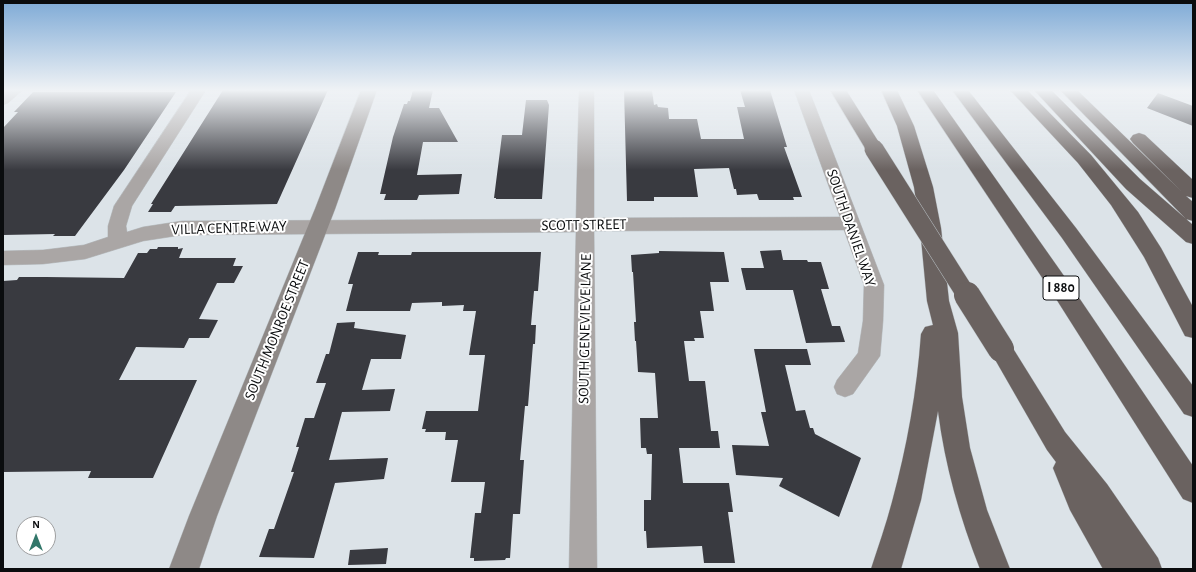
<!DOCTYPE html>
<html>
<head>
<meta charset="utf-8">
<style>
  body { margin:0 }
  #map { position:relative; width:1196px; height:572px; overflow:hidden; background:#dce3e8; font-family:"Alegreya Sans",sans-serif }
  canvas { display:block }
  .frame { position:absolute; inset:0; border:4px solid #0a0c0e; pointer-events:none }
  .north { position:absolute; left:16px; top:516px; width:40px; height:40px; box-sizing:border-box; background:#fff; border:1px solid #9d9e9f; border-radius:50%; rotate:0deg; font-size:11px; font-weight:700; line-height:16px; text-align:center; color:#0a0c0e }
  .north::after { content:''; display:block; margin:auto; width:14px; height:18px; background:#32776a; clip-path:polygon(50% 0,100% 100%,50% 72%,0 100%) }
</style>
</head>
<body>
<div id="map">
<canvas width="1196" height="572"></canvas>
<div class="frame"></div>
<div class="north">N</div>
</div>
<script>
const ctx = document.querySelector('canvas').getContext('2d');
ctx.lineJoin = 'round';
function fill(path, color) {
  ctx.fillStyle = color;
  ctx.fill(path, 'evenodd');
}
function trace(path, color, width, dash) {
  ctx.strokeStyle = color;
  ctx.lineWidth = width;
  ctx.lineCap = dash ? 'butt' : 'round';
  ctx.setLineDash(dash || []);
  ctx.stroke(path);
}
function drawText(font, color, halo, rows, align = 'center') {
  ctx.font = font + ' "Alegreya Sans",sans-serif';
  ctx.lineWidth = 4;
  ctx.setLineDash([]);
  ctx.textBaseline = 'middle';
  ctx.strokeStyle = halo;
  ctx.fillStyle = color;
  for (const [text, x, y, turn = 0] of rows) {
    ctx.save();
    ctx.translate(x, y);
    ctx.rotate((+turn || 0) * Math.PI / 180);
    ctx.textAlign = isNaN(turn) ? turn : align;
    if (halo) ctx.strokeText(text, 0, 0);
    ctx.fillText(text, 0, 0);
    ctx.restore();
  }
}
fill(new Path2D(`
  M223 90H328L277 204 175 206 171 212H148L153 204H151Z
  M413 90H433L429 108H439L458 142H423L417 175 462 174 459 194 419 195 417 200H384L386 194H380L393 137 404 104H407L408 101H410Z
  M624 90H652L654 105 657 104 658 107 668 108 669 119H697L701 139H744L737 107H745L740 90H770L787 147H784L802 197H793L794 200H759L757 194 737 195 736 189H734L729 168 694 169 698 197H654V201H627Z
  M33 92H176L124 170 75 236H53L55 234 3 235V128L18 112H14Z
  M1158 93 1193 106V126L1147 108Z
  M526 100H547L549 105 542 199H496V198H494L502 135H522Z
  M158 247H178V249L183 248 179 258H236L233 266H243L234 283H217L199 319 218 320 209 338H189L184 348 136 347 119 380H197L153 478H88L91 471 3 472V281L17 280 19 277H46L124 278 138 253H147L150 249H157Z
  M781 250 783 260H807L808 262H821L829 289H821L832 326H840L845 342 806 343 793 290H746L741 268H764L760 251Z
  M659 251 724 252 729 282H710L714 311H700L704 338H694L695 341H684L689 381H705L711 431H718L720 448H679L683 483H729L733 512H728L735 563H704L702 546 647 548 646 531H644V500H651L652 454H647L646 448H641L640 418H658L655 373 638 372 636 341H635L634 322H636L633 272H632L631 255 659 253Z
  M358 252H379L378 255H411L412 252H541L538 291H534L531 325H536L535 344H533L528 406H525L520 460H524L520 514H513L510 558H506L505 560 474 561V558H470L475 513H481L485 482H451L458 440H445L446 432H425L426 429H422L426 411H478L485 355H469L476 311H463L464 305 442 306V302L412 303 410 311H346L353 284H348Z
  M355 322 354 328 406 335 401 359H371L362 390 395 389 390 411 342 412 329 460 388 458 384 479 335 483 314 558 259 557 269 529H274L294 472H291L299 447H296L305 418H314L326 383H316L326 354H329L337 323Z
  M754 349H807L811 365H785L796 411 805 410 810 428H813L815 434 861 458 839 517 779 486 783 478 736 475 732 445 769 446 761 412H766Z
  M388 548 386 564 348 565 350 550Z`), '#393a40');
const street = new Path2D(`
  M5 90H23L8 103 3 105V91Z
  M191 90H206L132 206 126 226 127 232 143 227 182 221 576 219 579 90H594V218L840 217 794 90H809L884 285 883 321 880 356 853 394 845 397 837 394 834 387 837 380 858 353 863 321 864 285 844 230 594 231 597 569H569L576 232 182 235 143 241 85 259 43 264 3 265V251L43 250 84 245 108 237V226L114 206Z`);
const secondary = new Path2D(`
  M361 90H377L335 209 217 516 199 569H169L189 516 315 209Z`);
const highway = new Path2D(`
  M830 90H846L883 149 880 153 874 155 868 153Z
  M881 90H897L914 126 933 187 941 228 949 301 958 333 962 397 970 448 987 510 1010 569H980C960 518 945 466 938 411L921 500 901 569H871C878 547 886 525 892 502 907 447 917 391 921 334L925 327 933 325 927 301 920 228 914 187 897 126Z
  M917 90H933L1069 283 1193 466V503L1183 499 1053 294Z
  M952 90H968L1076 228 1193 386V417L1184 414 1062 238Z
  M1010 90H1027L1091 155 1138 212 1161 248 1193 307V338L1185 336 1144 257 1111 205 1078 163Z
  M1034 90H1051L1140 179 1193 225V244L1186 242 1126 189Z
  M1060 90H1077L1181 191 1133 143 1130 139 1133 135 1139 133 1145 135 1193 180V198L1186 196 1193 202V221L1186 219Z
  M1001 339 1009 342 1065 432 1107 484 1158 558 1162 569H1103L1070 510 1053 468 1056 462 1047 450 989 349 993 342Z`);
trace(street, '#bac1c5', 1);
trace(secondary, '#bac1c5', 1);
trace(highway, '#bac1c5', 1);
fill(street, '#aaa6a5');
fill(secondary, '#8e8987');
fill(highway, '#6a6260');
const highwayBridgeFar1 = new Path2D(`
  M874 149 967 296`);
const highwayBridge = new Path2D(`
  M967 295 1001 349`);
trace(highwayBridgeFar1, '#bac1c5', 20, []);
trace(highwayBridge, '#bac1c5', 27, []);
trace(highwayBridgeFar1, '#6a6260', 19);
trace(highwayBridge, '#6a6260', 26);
const sky = ctx.createLinearGradient(0, 0, 0, 170);
sky.addColorStop(0, '#7eaad6');
sky.addColorStop(0.53, '#eff2f5');
sky.addColorStop(1, '#eff2f500');
ctx.fillStyle = sky;
ctx.fillRect(0, 0, 1196, 170);
for (const [x, y, w] of [
  [1061,288,36]
]) {
  const box = new Path2D();
  box.roundRect(x - w / 2, y - 12, w, 24, 3);
  ctx.fillStyle = '#fff';
  ctx.fill(box);
  trace(box, '#0a0c0e', 1);
}
drawText('bold 14px', '#0a0c0e', null, [
  ["I 880",1061,288]
]);
drawText('15px', '#0a0c0e', '#fff', [
  ["SCOTT STREET",584,225,-1],
  ["VILLA CENTRE WAY",229,228,-2],
  ["SOUTH DANIEL WAY",851,228,71],
  ["SOUTH GENEVIEVE LANE",585,329,-89],
  ["SOUTH MONROE STREET",277,330,-68]
]);
</script>
</body>
</html>
